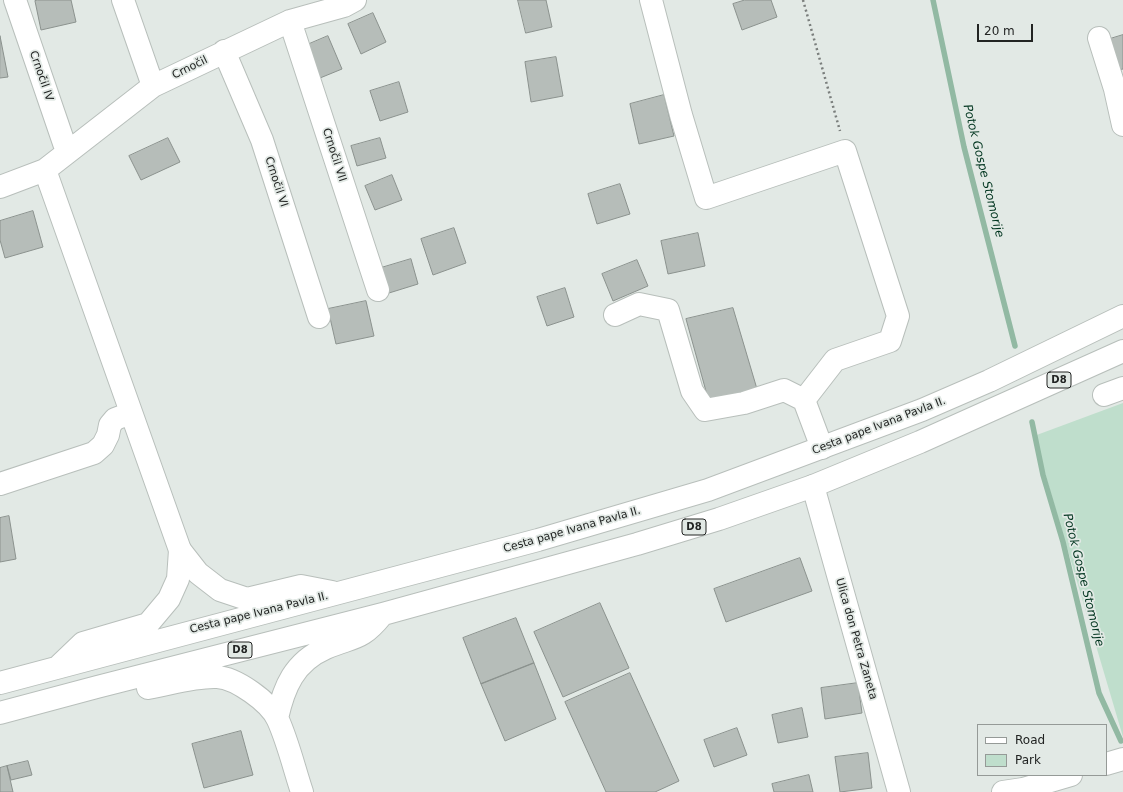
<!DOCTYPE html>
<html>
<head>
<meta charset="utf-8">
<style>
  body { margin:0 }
  #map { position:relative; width:1123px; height:792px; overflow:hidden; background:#e2e9e5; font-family:"DejaVu Sans",sans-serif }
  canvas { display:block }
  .legend { position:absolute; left:977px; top:724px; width:130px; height:52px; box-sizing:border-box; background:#e2e9e5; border:1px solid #959a97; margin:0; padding:5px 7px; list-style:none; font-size:12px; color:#222423 }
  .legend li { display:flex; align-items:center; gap:8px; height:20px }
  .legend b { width:20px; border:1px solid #959a97 }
  .scale { position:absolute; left:977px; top:24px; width:56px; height:18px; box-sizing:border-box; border:2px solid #222423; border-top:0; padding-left:5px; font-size:12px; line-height:14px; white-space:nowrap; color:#222423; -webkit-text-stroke:3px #e2e9e5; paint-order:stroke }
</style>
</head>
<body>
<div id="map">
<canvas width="1123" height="792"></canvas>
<ul class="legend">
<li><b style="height:5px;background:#fff"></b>Road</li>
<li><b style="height:11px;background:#bfdecc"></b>Park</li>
</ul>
<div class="scale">20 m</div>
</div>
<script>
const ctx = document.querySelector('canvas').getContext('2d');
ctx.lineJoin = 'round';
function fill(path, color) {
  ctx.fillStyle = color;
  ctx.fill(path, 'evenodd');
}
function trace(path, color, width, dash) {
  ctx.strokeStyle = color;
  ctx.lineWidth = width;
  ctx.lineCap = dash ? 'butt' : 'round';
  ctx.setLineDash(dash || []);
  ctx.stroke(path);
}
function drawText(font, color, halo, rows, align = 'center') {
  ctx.font = font + ' "DejaVu Sans",sans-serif';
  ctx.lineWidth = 3.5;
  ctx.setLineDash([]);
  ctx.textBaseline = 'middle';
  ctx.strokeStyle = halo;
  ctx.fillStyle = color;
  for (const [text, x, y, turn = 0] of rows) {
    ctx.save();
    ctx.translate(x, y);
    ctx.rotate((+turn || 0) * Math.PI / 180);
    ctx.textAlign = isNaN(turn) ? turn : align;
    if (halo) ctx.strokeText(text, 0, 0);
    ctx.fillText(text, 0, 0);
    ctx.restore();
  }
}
fill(new Path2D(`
  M1123 403V737L1034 436Z`), '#bfdecc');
trace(new Path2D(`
  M933 0 964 147 1015 346
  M1032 422 1043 475 1063 542 1099 693 1121 741`), '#92b9a3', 5.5);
const building = new Path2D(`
  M38 0H71L76 22 41 30 35 1Z
  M518 0H546L552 27 526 33Z
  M745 0H771L777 17 742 30 733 4Z
  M373 13 386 42 361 54 348 24Z
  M1123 35V69L1118 70 1110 39Z
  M0 36 8 77 0 78Z
  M328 36 342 69 320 78 307 45Z
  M556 57 563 96 531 102 525 62Z
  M399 82 408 112 380 121 370 91Z
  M664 95 674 136 639 144 630 104Z
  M168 138 180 162 141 180 129 156Z
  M380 138 386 158 357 166 351 146Z
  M392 175 402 200 375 210 365 186Z
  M620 184 630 214 597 224 588 194Z
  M33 211 43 247 5 258 0 240V221Z
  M454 228 466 263 433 275 421 239Z
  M698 233 705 266 668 274 661 241Z
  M411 259 418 284 389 293 381 268Z
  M637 260 648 286 613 301 602 274Z
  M565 288 574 317 547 326 537 297Z
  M366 301 374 336 336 344 328 309Z
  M733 308 757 389 709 402 686 319Z
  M9 516 16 559 0 562V518Z
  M800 558 812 591 726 622 714 589Z
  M600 603 629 668 563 697 534 632Z
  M516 618 534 663 481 684 463 638Z
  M534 663 556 719 505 741 481 684Z
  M630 673 679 781 655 792H606L565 702Z
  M858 683 862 713 825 719 821 688Z
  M802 708 808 737 778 743 772 715Z
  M737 728 747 755 714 767 704 740Z
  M241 731 253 775 204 788 192 744Z
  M868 753 872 788 840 792 835 757Z
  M28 761 32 775 11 780 7 766Z
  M7 766 13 792H0V768Z
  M809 775 813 792H774L772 784Z`);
fill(building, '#b6bdb9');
trace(building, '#8b928e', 1);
const minor = new Path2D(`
  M15 0 67 152
  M123 0 153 86
  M651 0 681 115 706 198 845 151 898 316 890 341 835 360 804 400 822 448
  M290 21 378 290
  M1099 38 1115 89 1123 125
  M224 51 262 140 319 317
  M45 170 180 550
  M0 187 45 170 153 86 290 21 344 6 355 0
  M615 315 639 304 668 310 692 391 705 410 744 403 784 390 804 400
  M1104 395 1123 388
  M0 484 94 453 103 445 108 435 110 425 115 419 131 413
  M813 486 899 792
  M1106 764 1123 759
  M1003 792 1023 789 1071 775`);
const major = new Path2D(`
  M180 550 198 573 220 590 247 599 301 586 332 592
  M60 665 83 643 148 624 169 599 178 579 180 550
  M0 683 538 540 708 490 922 410 989 381 1123 316
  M148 688C171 684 194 676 217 677 236 678 270 702 278 720 288 742 294 768 302 792
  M0 713 97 687 383 614 637 544 719 519 813 486 920 442 1123 351
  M277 718C284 687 294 662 326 648 354 636 361 641 382 615`);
trace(minor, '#b8bfbb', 24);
trace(major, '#b8bfbb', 24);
trace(new Path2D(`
  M803 0 840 131`), '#7a7e7c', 2.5, [2, 3]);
trace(minor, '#fff', 22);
trace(major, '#fff', 22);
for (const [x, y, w] of [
  [1059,380,24],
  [694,527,24],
  [240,650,24]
]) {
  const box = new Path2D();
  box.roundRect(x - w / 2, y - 8, w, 16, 3);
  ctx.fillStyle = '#e2e9e5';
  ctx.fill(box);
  trace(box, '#222423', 1);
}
drawText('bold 10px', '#222423', null, [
  ["D8",1059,380],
  ["D8",694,527],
  ["D8",240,650]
]);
drawText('11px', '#222423', '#e2e9e5', [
  ["Crnočil",190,68,-26],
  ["Crnočil IV",41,76,71],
  ["Crnočil VII",334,155,72],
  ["Crnočil VI",276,182,72],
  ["Cesta pape Ivana Pavla II.",879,426,-21],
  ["Cesta pape Ivana Pavla II.",572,530,-16],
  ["Cesta pape Ivana Pavla II.",259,613,-14],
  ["Ulica don Petra Zaneta",856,639,74]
]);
drawText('italic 12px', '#00351f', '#e2e9e5', [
  ["Potok Gospe Stomorije",983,171,76],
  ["Potok Gospe Stomorije",1083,580,76]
]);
</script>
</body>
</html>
